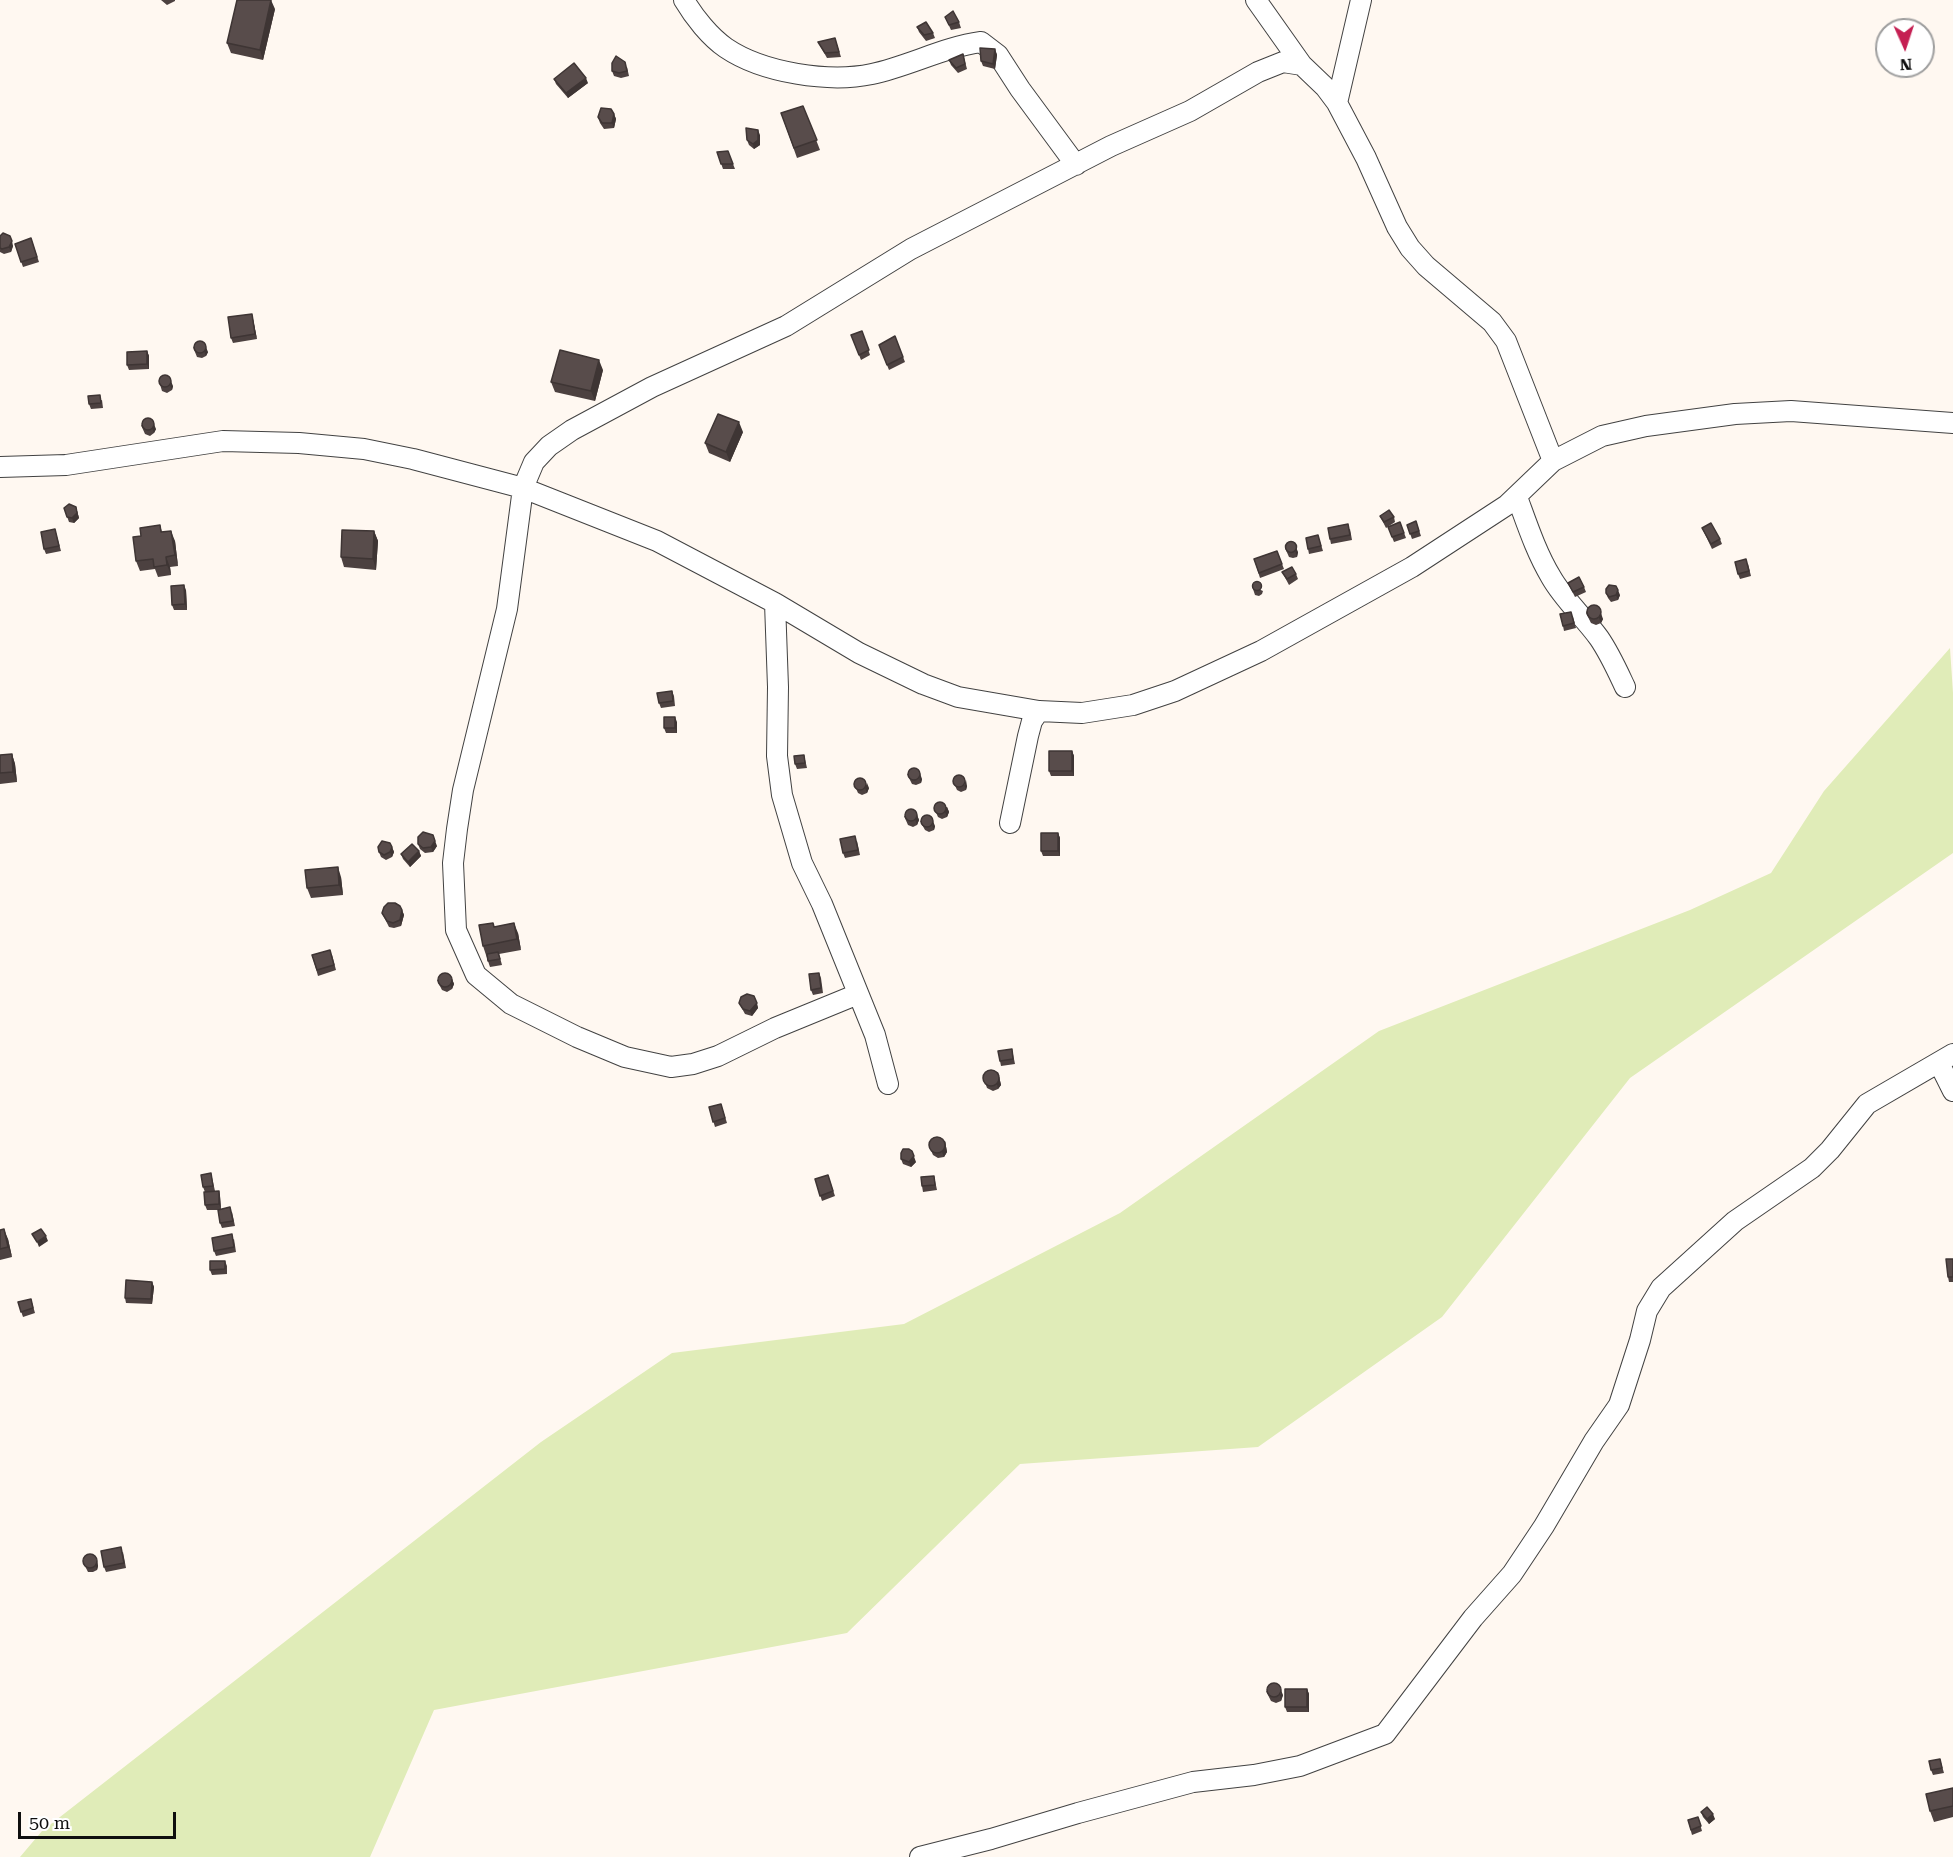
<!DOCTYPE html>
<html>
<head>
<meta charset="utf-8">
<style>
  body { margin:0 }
  #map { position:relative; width:1953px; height:1857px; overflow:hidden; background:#fff8f1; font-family:"Roboto Serif",serif }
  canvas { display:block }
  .north { position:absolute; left:1875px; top:18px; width:60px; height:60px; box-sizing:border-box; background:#fff; border:2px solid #9f9f9f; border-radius:50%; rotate:177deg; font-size:16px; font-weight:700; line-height:24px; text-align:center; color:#0f0f0f }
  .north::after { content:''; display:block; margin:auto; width:21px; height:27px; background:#c52053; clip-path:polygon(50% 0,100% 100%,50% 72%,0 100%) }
  .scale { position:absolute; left:18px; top:1812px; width:158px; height:27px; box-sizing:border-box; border:3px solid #0f0f0f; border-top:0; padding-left:8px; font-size:18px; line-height:21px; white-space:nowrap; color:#0f0f0f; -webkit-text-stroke:4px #fff; paint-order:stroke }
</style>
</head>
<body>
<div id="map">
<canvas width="1953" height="1857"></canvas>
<div class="north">N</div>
<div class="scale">50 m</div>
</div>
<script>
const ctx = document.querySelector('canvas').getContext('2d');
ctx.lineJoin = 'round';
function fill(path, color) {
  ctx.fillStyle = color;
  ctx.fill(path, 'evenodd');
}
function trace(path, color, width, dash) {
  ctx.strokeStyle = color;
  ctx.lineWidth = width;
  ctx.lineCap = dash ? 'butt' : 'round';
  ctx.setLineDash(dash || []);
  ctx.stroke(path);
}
fill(new Path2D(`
  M1950 648 1953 693V853L1630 1078 1442 1317 1258 1447 1020 1464 847 1633 434 1710 370 1857H20L42 1831 541 1442 672 1353 904 1324 1120 1213 1379 1031 1690 910 1771 873 1824 791Z`), '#e0ecb8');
const minor = new Path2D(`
  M684 0C694 17 710 37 726 48 763 73 829 83 872 74 909 66 944 47 981 42L998 55 1020 89 1076 165
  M1256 0 1302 65
  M1337 103 1361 0
  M0 467 66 465 223 441 299 443 364 449 413 459 523 488 657 541 775 603 859 653 923 684 958 697 1039 711 1082 713 1133 705 1175 691 1261 651 1412 567 1507 505 1553 461 1602 436 1646 426 1735 414 1791 411 1953 423
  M1517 497C1527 524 1536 552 1551 577 1564 600 1584 617 1599 638 1610 654 1617 670 1625 687
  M775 603 778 687 777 756 782 795 802 863 822 904 875 1035 888 1084
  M1010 823 1028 736 1032 721 1039 711
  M858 994 775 1028 718 1056 693 1064 671 1067 625 1057 577 1037 511 1004 476 975 456 930 453 863 457 829 463 790 507 609 523 488 534 462 549 446 572 430 652 387 786 326 911 249 1111 146 1190 111 1258 72 1283 62 1302 65 1325 87 1337 103 1366 158 1397 227 1410 248 1426 266 1492 322 1506 341 1553 461
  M1939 1063 1953 1091
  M920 1857 991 1839 1078 1813 1193 1782 1254 1775 1300 1766 1385 1734 1473 1618 1512 1574 1544 1526 1594 1441 1619 1405 1640 1340 1647 1311 1661 1288 1735 1221 1812 1168 1830 1150 1867 1104 1953 1054`);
trace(minor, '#424242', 22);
trace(minor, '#fff', 20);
fill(new Path2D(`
  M161 0H175V1L167 5Z
  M275 9 263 60 231 53 227 43Z
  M945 17 959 22 961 28 951 30Z
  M917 27 933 33 935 38 926 41 919 32Z
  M835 38 841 57 827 58 818 42Z
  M995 49 997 55 995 69 983 66 981 61Z
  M963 54 967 69 958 73 951 65 949 60Z
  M627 67 629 76 621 78 614 76 612 71Z
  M554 79 588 83 568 98 556 84Z
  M803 106 820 150 797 158 781 113Z
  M614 114 616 119 614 128 604 129 600 123 598 117Z
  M760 135V145L754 149 749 145 747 140Z
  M717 152 733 164 735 169H723Z
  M0 236 13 246 11 252 4 254 0 252Z
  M31 238 39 262 23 267 15 244Z
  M253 319 257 339 233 343 231 338Z
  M862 331 870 355 861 360 851 335Z
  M895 336 905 362 889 370 879 345Z
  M193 347 208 352 206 356 202 358 197 357Z
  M147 351 149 356V369L129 370 127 365Z
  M603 370 595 401 555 392 551 382Z
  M159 381 173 386 172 390 167 393 162 391Z
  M102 400 103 408 91 409 89 404Z
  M141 425 156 429 154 433 150 436 145 434Z
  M743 432 730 462 709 453 705 443Z
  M76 507 79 518 74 523 69 522 64 508Z
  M1380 516 1394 517 1395 522 1386 528Z
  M1416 521 1421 536 1412 539 1407 525Z
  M1400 522 1406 538 1394 542 1388 527Z
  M160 525 162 532 175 541 178 566 170 567 171 575 158 577 155 569 140 571 136 561 141 536Z
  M1702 528 1720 539 1722 544 1712 549Z
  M55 529 61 551 46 554 44 549Z
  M1350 529 1352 540 1331 544 1330 539Z
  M374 531 378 541 376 570 344 567 341 557Z
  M1318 535 1323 551 1309 554 1308 549Z
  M1285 548 1298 552 1297 557 1293 558 1289 557Z
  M1277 551 1284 569 1260 578 1254 559Z
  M1748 564 1751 576 1740 579 1738 574Z
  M1282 572 1296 574 1298 579 1289 585Z
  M1568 583 1584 587 1586 592 1575 597Z
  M1252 586 1263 591 1262 594 1259 596 1255 595Z
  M186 590 187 610H174L172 605Z
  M1606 593 1620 595 1618 600 1611 602 1608 598Z
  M1588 608 1603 619 1601 623 1596 625 1591 623 1586 613Z
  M1573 617 1576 628 1564 631 1563 626Z
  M672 691 674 696 675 706 661 708 659 703Z
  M677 722V733H666L664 728Z
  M1072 751 1074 756V776H1051L1049 771Z
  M12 754 15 764 17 782 0 784V755Z
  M804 755 807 768 797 769 795 764Z
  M907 774 922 779 921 783 916 785 912 784Z
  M953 781 967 786 966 790 961 792 957 790Z
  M854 784 869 788 867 793 862 795 858 793Z
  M947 807 949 812 947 817 942 819 938 817 934 808Z
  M917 815 919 820 917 825 913 827 908 825 904 816Z
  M920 821 935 826 934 830 929 832 925 830Z
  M1058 833 1060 838V856H1043L1041 851Z
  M857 841 860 855 845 858 843 853Z
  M418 844 437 846 433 852 425 853 420 849Z
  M392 847 394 852 392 857 386 860 381 857 379 852Z
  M419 851 421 856 410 867 403 859 401 854Z
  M341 877 343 895 311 898 307 888Z
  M402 910 404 915 401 926 394 928 389 927 382 913Z
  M495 927 518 933 521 950 499 954 502 965 490 967 483 946Z
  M312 955H332L336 970 318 976Z
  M819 973 821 978 823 993 813 995 811 990Z
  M452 979 454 984 452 989 447 992 442 990 437 980Z
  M754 996 758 1008 752 1016 745 1014 739 1003Z
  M1013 1054 1015 1064 1001 1066 1000 1061Z
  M998 1072 1001 1085 998 1089 993 1091 987 1088 983 1076Z
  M721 1104 727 1123 715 1127 709 1107Z
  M945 1141 947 1152 944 1157 938 1158 933 1155 929 1146Z
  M901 1159 916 1162 911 1167 903 1164Z
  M211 1173 215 1191H219L220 1196 221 1209 232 1212 235 1226 222 1228 220 1223 218 1210H207L205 1205V1192L203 1187Z
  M828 1175 835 1196 822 1201 815 1179Z
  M934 1176 937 1190 923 1192 922 1186Z
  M0 1230 8 1239 12 1257 0 1260Z
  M234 1239 236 1252 216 1256 214 1251Z
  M1953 1259V1282H1949L1948 1277Z
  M225 1261 227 1266V1274L212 1275 210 1270Z
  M152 1282 154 1287 152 1304 126 1303 125 1298Z
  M31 1299 35 1313 23 1317 18 1302Z
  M123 1552 126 1568 106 1572 104 1567Z
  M97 1561 98 1566 97 1570 93 1572H88L83 1562Z
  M1307 1689 1309 1694V1712H1287L1285 1707Z
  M1266 1691 1283 1695 1281 1701 1276 1703 1271 1701Z
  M1940 1759 1944 1773 1933 1775 1931 1770Z
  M1953 1788V1817L1934 1822 1930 1811Z
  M1701 1812 1715 1819 1709 1824 1703 1817Z
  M1698 1817 1702 1831 1692 1835 1688 1820Z`), '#4c4140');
fill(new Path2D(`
  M271 0 275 9 263 60 260 50Z
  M995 49 997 55 995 69 993 64Z
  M586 78 588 83 568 98 566 93Z
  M614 114 616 119 614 128 612 123Z
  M758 130 760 135V145L754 149 753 144Z
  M12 241 13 246 11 252 9 247Z
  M252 314 257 339 255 334Z
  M206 347 208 352 206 356 204 351Z
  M147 351 149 356V369L147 364Z
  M599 360 603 370 595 401 591 391Z
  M171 381 173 386 172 390 170 385Z
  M739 422 743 432 730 462 726 452Z
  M154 424 156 429 154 433 152 428Z
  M76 507 79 518 74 523 72 518Z
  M171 531 175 541 178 566 175 555Z
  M374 531 378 541 376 570 373 559Z
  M1296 547 1298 552 1297 557 1295 551Z
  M166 557 170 567 171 575 167 565Z
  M184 585 186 590 187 610 185 604Z
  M1618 590 1620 595 1618 600 1616 595Z
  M1599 607 1603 619 1601 623 1599 618Z
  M675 717 677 722V733L675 728Z
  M1072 751 1074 756V776L1072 771Z
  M12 754 15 764 17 782 13 772Z
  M920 773 922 779 921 783 919 778Z
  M966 780 967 786 966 790 964 785Z
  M867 783 869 788 867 793 865 788Z
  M947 807 949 812 947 817 945 812Z
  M917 815 919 820 917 825 915 819Z
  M933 821 935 826 934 830 932 825Z
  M1058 833 1060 838V856L1058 851Z
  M433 835 437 846 433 852 431 847Z
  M392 847 394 852 392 857 390 852Z
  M419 851 421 856 410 867 408 862Z
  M338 867 341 877 343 895 339 885Z
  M402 910 404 915 401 926 400 920Z
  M514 923 518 933 521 950 517 939Z
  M452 979 454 984 452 989 450 984Z
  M757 1003 758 1008 752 1016 750 1011Z
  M998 1072 1001 1085 998 1089 997 1084Z
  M945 1141 947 1152 944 1157 942 1152Z
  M912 1151 916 1162 911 1167 909 1162Z
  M219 1191 220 1196 221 1209 219 1204Z
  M4 1229 8 1239 12 1257 8 1247Z
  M46 1236 48 1241 39 1247 37 1242Z
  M152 1282 154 1287 152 1304 151 1299Z
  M97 1561 98 1566 97 1570 95 1565Z
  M1307 1689 1309 1694V1712L1307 1707Z
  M1281 1690 1283 1695 1281 1701 1280 1695Z
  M1713 1814 1715 1819 1709 1824 1707 1819Z`), '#3e3534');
const building = new Path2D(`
  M237 0H271L260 50 227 43Z
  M953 11 959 22 949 25 945 17Z
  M926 22 933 33 924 35 917 27Z
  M835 38 839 52 825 53 818 42Z
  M980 48 995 49 993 64 981 61Z
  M963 54 965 64 956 68 949 60Z
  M616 56 625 62 627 71 619 73 612 71V63Z
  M574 63 586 78 566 93 554 79Z
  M803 106 817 140 794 148 781 113Z
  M601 108 611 109 614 114 612 123H602L598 117Z
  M746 128 758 130V140L753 144 747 140Z
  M728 151 733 164H721L717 152Z
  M3 233 10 236 12 241 9 247 2 249 0 248V236Z
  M31 238 37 257 21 262 15 244Z
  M252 314 255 334 231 338 228 317Z
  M862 331 869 350 859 355 851 335Z
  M895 336 903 357 887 365 879 345Z
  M194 347a6 6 0 1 1 12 0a6 6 0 1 1-12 0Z
  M560 350 599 360 591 391 551 382Z
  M147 351V364L127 365V352Z
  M159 381a6 6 0 1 1 12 0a6 6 0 1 1-12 0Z
  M100 395 101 403 89 404 88 396Z
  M718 414 739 422 726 452 705 443Z
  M142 424a6 6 0 1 1 12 0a6 6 0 1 1-12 0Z
  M69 504 76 507 77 513 72 518 67 517 64 508Z
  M1389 510 1394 517 1384 522 1380 516Z
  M1416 521 1419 531 1410 534 1407 525Z
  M1400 522 1404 533 1392 537 1388 527Z
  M1711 523 1720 539 1711 544 1702 528Z
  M1348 524 1350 535 1330 539 1328 528Z
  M160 525 161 532 171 531 175 555 166 557 167 565 154 567 153 559 136 561 133 537 141 536 140 528Z
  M55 529 59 546 44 549 41 532Z
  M342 530 374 531 373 559 341 557Z
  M1318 535 1321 546 1308 549 1306 538Z
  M1285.5 547a5.5 5.5 0 1 1 11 0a5.5 5.5 0 1 1-11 0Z
  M1277 551 1282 564 1259 573 1254 559Z
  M1746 559 1749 571 1738 574 1735 562Z
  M1292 567 1296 574 1287 579 1282 572Z
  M1579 577 1584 587 1573 592 1568 583Z
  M1252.5 586a4.5 4.5 0 1 1 9 0a4.5 4.5 0 1 1-9 0Z
  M184 585 185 604 172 605 171 586Z
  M1609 585 1616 586 1618 590 1616 595 1609 597 1606 593V589Z
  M1587 612a7 7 0 1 1 14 0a7 7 0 1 1-14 0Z
  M1571 612 1574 623 1563 626 1560 614Z
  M672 691 673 701 659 703 657 693Z
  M664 717H675V728H664Z
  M1049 751H1072V771H1049Z
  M12 754 13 772 0 773V755Z
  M804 755 805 763 795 764 794 756Z
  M908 774a6 6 0 1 1 12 0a6 6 0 1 1-12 0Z
  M953 781a6 6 0 1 1 12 0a6 6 0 1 1-12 0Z
  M854 784a6 6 0 1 1 12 0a6 6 0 1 1-12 0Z
  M934 808a6 6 0 1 1 12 0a6 6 0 1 1-12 0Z
  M905 815a6 6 0 1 1 12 0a6 6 0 1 1-12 0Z
  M921 821a6 6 0 1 1 12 0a6 6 0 1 1-12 0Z
  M423 832 433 835 435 841 431 847 423 848 418 844V837Z
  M1041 833H1058V851H1041Z
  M855 836 858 850 843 853 840 839Z
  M382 841 390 843 392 847 390 852 384 855 379 852 378 847Z
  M412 844 419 851 408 862 401 854Z
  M338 867 339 885 307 888 305 870Z
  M388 903H395L400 906 402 910 400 920 393 923 387 921 382 913 384 907Z
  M493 923 494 927 514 923 517 939 483 946 479 925Z
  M330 950 334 965 317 970 312 955Z
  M498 952 500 959 488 961 487 954Z
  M819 973 821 988 811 990 809 974Z
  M438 980a7 7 0 1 1 14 0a7 7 0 1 1-14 0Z
  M747 994 754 996 757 1003 750 1011 743 1009 739 1003 741 997Z
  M1012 1049 1013 1059 1000 1061 998 1051Z
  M983 1078a8 8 0 1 1 16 0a8 8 0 1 1-16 0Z
  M721 1104 725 1118 713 1122 709 1107Z
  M929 1145a8 8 0 1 1 16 0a8 8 0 1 1-16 0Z
  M903 1149H909L912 1151 914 1156 909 1162 901 1159V1153Z
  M211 1173 213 1186 203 1187 201 1175Z
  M828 1175 833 1191 820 1196 815 1179Z
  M934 1176 935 1185 922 1186 921 1177Z
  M219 1191V1204L205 1205 204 1192Z
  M230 1207 233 1221 220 1223 218 1210Z
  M4 1229 8 1247 0 1249V1230Z
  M41 1229 46 1236 37 1242 32 1234Z
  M232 1234 234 1247 214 1251 212 1238Z
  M1946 1259H1953V1277H1948Z
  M210 1261H225V1269L210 1270Z
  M126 1280 152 1282 151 1299 125 1298Z
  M31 1299 33 1308 21 1312 18 1302Z
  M121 1547 124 1563 104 1567 101 1551Z
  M83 1561a7 7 0 1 1 14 0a7 7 0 1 1-14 0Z
  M1267 1690a7 7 0 1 1 14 0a7 7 0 1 1-14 0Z
  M1285 1689H1307V1707H1285Z
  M1940 1759 1942 1768 1931 1770 1929 1761Z
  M1953 1788V1806L1930 1811 1926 1794Z
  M1707 1807 1713 1814 1707 1819 1701 1812Z
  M1698 1817 1701 1826 1691 1830 1688 1820Z`);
fill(building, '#584c4b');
trace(building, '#3e3534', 1.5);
</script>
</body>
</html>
